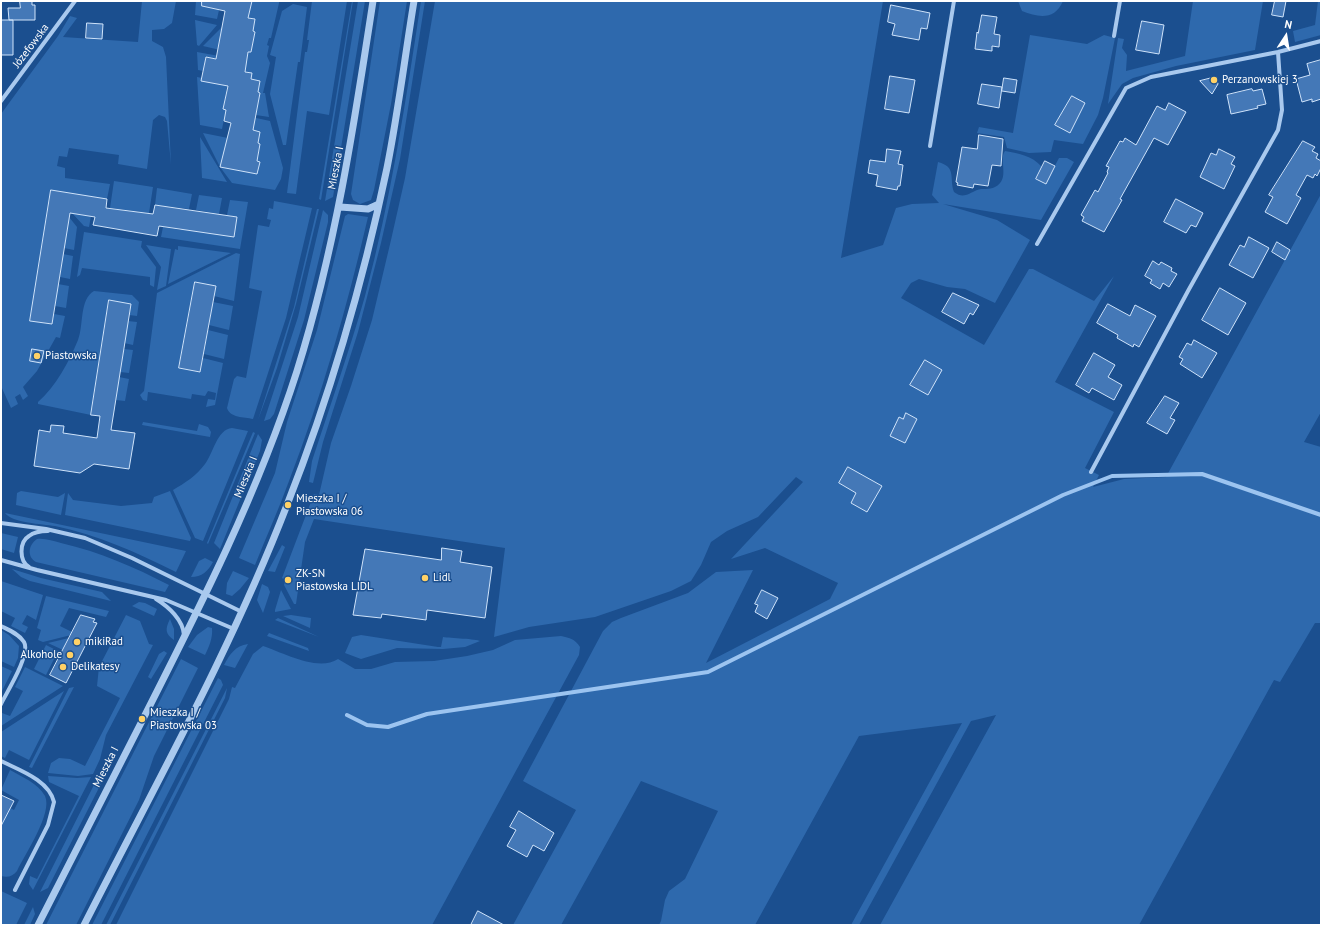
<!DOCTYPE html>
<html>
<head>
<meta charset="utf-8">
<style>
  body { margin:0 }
  #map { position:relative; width:1322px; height:926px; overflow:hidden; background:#1b4f8f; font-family:"PT Sans",sans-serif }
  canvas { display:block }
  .frame { position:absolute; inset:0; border:2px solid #fff; pointer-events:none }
  .north { position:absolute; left:1266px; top:16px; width:40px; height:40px; -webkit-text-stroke:3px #1b4f8f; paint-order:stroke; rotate:12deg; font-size:11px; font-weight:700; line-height:16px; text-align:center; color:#fff }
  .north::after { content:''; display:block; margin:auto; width:14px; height:18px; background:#fff; clip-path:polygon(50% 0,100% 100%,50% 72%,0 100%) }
</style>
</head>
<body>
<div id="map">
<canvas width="1322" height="926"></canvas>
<div class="frame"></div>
<div class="north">N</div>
</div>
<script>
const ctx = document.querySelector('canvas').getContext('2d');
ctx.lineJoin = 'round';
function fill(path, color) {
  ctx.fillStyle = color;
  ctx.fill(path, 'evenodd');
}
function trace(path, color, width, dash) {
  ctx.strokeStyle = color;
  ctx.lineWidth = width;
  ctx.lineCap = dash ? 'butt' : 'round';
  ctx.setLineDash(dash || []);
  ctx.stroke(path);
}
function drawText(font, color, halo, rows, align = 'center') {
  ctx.font = font + ' "PT Sans",sans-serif';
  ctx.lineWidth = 3;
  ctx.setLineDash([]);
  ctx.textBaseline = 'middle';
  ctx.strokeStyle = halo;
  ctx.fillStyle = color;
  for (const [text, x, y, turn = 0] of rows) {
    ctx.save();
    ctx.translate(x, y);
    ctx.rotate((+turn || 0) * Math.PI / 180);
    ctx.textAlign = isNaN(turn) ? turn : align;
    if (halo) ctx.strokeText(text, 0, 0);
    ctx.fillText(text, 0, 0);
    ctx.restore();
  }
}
fill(new Path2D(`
  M142 1H176L172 23 164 29 152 30V41L163 47 166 57 171 165 167 121 165 117 159 115 153 120 147 169 118 164 119 155 69 148 67 157 59 156 57 166 65 168V178L110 184 107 199 51 190 31 321 52 324 54 314 65 316 60 338 56 337 37 371 23 387 28 396 23 400 20 394 15 397 18 404 11 408 1 386V114L58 36 70 16 77 18 63 37 138 42Z
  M196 1H221L217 19 195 15Z
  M252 1H279V3L271 38H269L267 45 269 46 267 56 270 63 263 93H265L269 117 256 115 260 93 258 92 260 81 251 79V73L238 70 246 64 248 52H251L255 32 253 31 255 19 239 16Z
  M312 1H347L329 115 307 111 296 194 287 193 305 52H307L309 40H307Z
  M352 1H353L321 200 319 199Z
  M358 1H365L333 197 325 201Z
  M380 1H407L391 104 374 190 371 200 360 204 353 200 351 194Z
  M421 1H425L400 159 381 243 358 332 323 442 313 483 309 482 312 461C330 406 349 352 365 296 391 199 406 100 421 1Z
  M435 1H883L841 258 883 245 896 208 912 204 939 203 932 195 938 162C957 167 949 178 954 192 963 199 968 194 977 190 982 188 989 190 995 187 1011 179 998 160 1005 151 1020 154 1031 155 1042 167L1036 179 1045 184 1059 158H1067L1074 162 1041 220 943 204 997 220 1030 240 995 303 965 289 947 287 919 279 911 283 901 298 984 345 1029 269H1033L1094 301 1114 276 1055 382 1114 412 1085 468 1099 475 1093 487 1124 479 1166 477 1321 194V412L1304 442 1321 447V623H1315L1280 682 1274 680 1139 925H880L996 715 971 721 859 925H851L962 723 859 736 755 925H659L661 921 665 900 669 891 685 879 718 811 641 781 561 925H513L576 810 523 781 603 631 612 622 621 618 688 593 716 572 753 570 706 663 830 599 838 583 765 548 731 559 803 482 796 477 758 517 727 531 711 542 701 565 691 581 671 591 595 617 529 627 494 637 505 548 314 519 305 542 296 604H294L284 585 285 580 282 578 314 494 319 495 331 443 351 386 372 320 391 240 405 178Z
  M1018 1H1063C1055 20 1039 18 1022 11Z
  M1193 1H1263L1255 50 1176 66 1133 78 1122 84 1108 104 1118 38 1124 39 1122 48 1127 55 1126 71 1185 56Z
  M1318 1H1321V35L1295 42 1293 31 1315 25Z
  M293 4 307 7 300 62H298L286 145H283L270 94 276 57 270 55 282 11Z
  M195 20 217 25 199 46 197 45Z
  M223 26 220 50 203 46Z
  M1030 35 1087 44 1104 35 1115 38 1103 98 1098 115 1083 144 1054 140 1051 152 1029 153 1007 148 1004 137 977 133 979 127 1013 133Z
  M197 52 219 56V59L206 57 203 71 198 70Z
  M224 74 230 88 227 87 223 109 226 110 222 129 200 125 197 77 202 78 201 81Z
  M247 116 270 121 283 168 281 179 275 190 232 183 220 167 203 133 228 138V156L223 155 221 167 257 174 259 162 255 161 258 158 260 144 258 143 260 132 244 128Z
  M200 137 227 182 202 178Z
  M114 181 153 187 149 213 110 208Z
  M157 188 192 194 189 209 155 205Z
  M199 195 222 198 219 214 196 210Z
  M230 200 248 202 240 249 161 237 163 227 181 230 182 226 194 231 212 234 213 231 237 217 227 215Z
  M274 201 312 208 286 318 253 419C244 417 230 418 227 408L234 379 237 376 246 378 262 291 249 288 258 225 269 227 271 220 267 219 269 208 273 209Z
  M317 209H319L296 304 277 368 258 420 294 307Z
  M323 210 328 215V222L304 320 274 414 270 419 264 421 298 317Z
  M72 213 91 216 89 227 84 226Z
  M348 214 368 217C347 307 322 395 289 481 279 509 266 537 255 565L239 558 275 473 287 422 317 330 345 216Z
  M69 217 77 227 74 250 64 248Z
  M84 232 142 241 141 247 156 267 154 287 150 285V277L82 268 80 275 77 277Z
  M146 245 171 249 166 286 157 290 161 267Z
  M178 246 231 253 168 284 175 249 178 250Z
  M236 253 240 254 234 301 214 296 216 286 195 282 179 368 200 372 203 358 223 363 215 405 206 407 208 399 215 400 216 393 208 391 205 396 192 394 191 399 148 392 147 401 143 400 140 395 144 391 157 293Z
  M63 254 73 256 70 279 60 277Z
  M58 284 69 286 66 308 55 306Z
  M94 291 132 295 139 302 137 316 129 315 130 304 109 300 91 415 38 404V402C56 386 69 362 78 340 84 325 79 300 94 291Z
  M213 302 233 306 229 330 209 325Z
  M128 321 137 322 133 345 124 343Z
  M208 330 228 335 224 359 204 354Z
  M124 349 133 350 129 373 120 372Z
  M119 377 129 379 125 401 116 400Z
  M143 422 197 431 199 424 208 427 211 432 210 437 142 425Z
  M232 428 248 431 203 541 195 538 173 490C185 483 196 476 205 464 213 454 217 429 232 428Z
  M253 432 255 433 208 544 207 543Z
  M258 434 262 440 260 451 220 549 214 543Z
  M21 491 58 497 65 493 61 515 16 505 17 493Z
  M170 491 191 538 190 541 65 515 68 493 73 500 121 506 152 503 154 497Z
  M5 513 186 551 176 572C136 552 98 535 55 526 42 524 12 523 5 513Z
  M1 533 18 537 14 553 1 549Z
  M37 539C45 538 53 541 61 543 100 552 134 567 169 585L165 592 36 562C27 557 28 545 37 539Z
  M282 545 285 547 275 572 268 571Z
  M205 558 213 562C208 571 202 577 191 577L199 561Z
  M12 569 41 578 102 592 111 601 30 581 21 577Z
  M233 571 249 578 240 589 232 596 226 594 227 583Z
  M1 581 43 595 36 620 27 615 22 624 28 627 25 633 11 626 15 618 1 611Z
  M262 584 268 587 270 592 263 613 257 600Z
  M281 590 291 609 275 612V610Z
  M46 596 109 611 106 617 69 608 60 626 72 632 71 635 43 642 38 640 41 630 37 628Z
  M139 602 145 603 157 609 154 616 132 606Z
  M126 615 140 621 149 644 153 645 106 735 100 759 93 774 78 776 48 773 51 763 59 758 70 759 85 766 120 698 97 686 99 667Z
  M291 615 311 618 310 628 283 616Z
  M278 618 319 637 275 620Z
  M170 619 174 629V640C165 634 165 629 170 619Z
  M208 627 212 628C213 638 209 647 205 655L188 647 197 635Z
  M1 630 9 635 19 646 18 658 14 667 1 661Z
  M269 633 308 648 309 651 267 636Z
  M361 635 438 647H441L443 637C450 638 477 639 480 641L465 647 443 649 397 648 361 659 345 653 352 637Z
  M561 636C570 638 575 639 580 647L579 655 432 925H116L229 699 232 687 235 688 253 654 263 646C284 653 318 672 338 659L355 669H371L395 662 434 661 467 656 493 650 515 640Z
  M69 638 63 650 48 643Z
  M248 644 235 668 224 665C230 654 235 646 248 644Z
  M46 645 58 651 46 675 34 669Z
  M164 651 167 653 151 679 148 677 159 654Z
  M181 659 198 668 154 756 139 800 76 925H46Z
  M1 666 12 671 1 693Z
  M25 667 63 686 1 726 2 713 10 716 23 691 15 687Z
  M218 678 221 680 223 685 101 925H92Z
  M74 687 34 764 32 768 29 767 69 688Z
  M227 688 225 698 110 925H106Z
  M64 691 29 760 9 750 5 758 1 756V732Z
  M103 767 109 768 108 770 48 888 40 892Z
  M10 770C22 777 38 783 45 796 53 813 25 854 17 871 13 876 8 878 1 876V827L10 808 14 810 19 800 1 790Z
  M48 776 77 778 91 777 33 890 29 884 30 876 37 879 79 796 49 782Z
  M1 891 27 903 16 925H1Z
  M33 907 35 914 30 925H24Z`), '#2e69ad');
trace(new Path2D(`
  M347 715 367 725 388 727 427 714 708 672 1063 495 1112 476 1202 474 1321 515`), '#9cc4f0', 4);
const building = new Path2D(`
  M20 1H32V5H35V20H9L8 8H20Z
  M202 1H252L248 18 255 19 253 31 255 32 251 52H248L245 72 252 73 251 79 260 81 258 92 260 93 253 130 260 132 258 143 260 144 257 161 260 162 257 174 220 167 231 123 224 121 226 110 223 109 228 86 201 81 206 57 216 59 225 11 202 6Z
  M1275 1H1286L1283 17 1272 15Z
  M891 5 930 13 927 29 921 28 919 40 892 35 895 24 888 22Z
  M982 15 997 17 994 34 1000 35 999 47 992 46V51L975 49 977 32 978 33Z
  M1 20H13V55H1Z
  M1142 21 1164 25 1159 54 1136 50Z
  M87 23 103 24 102 39 86 38Z
  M1321 60V99L1312 102V99L1302 102 1296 79 1310 75 1307 64Z
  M890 76 915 80 909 113 885 109Z
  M1216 77 1218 84 1212 94 1200 81Z
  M1004 78 1017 80 1015 93 1002 91Z
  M982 84 1002 87 999 108 978 104Z
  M1252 89 1253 91 1262 89 1266 104 1257 106 1258 108 1231 114 1227 95Z
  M1072 96 1085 103 1070 133 1055 125Z
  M1169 103 1186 112 1168 145 1154 138 1120 199 1122 200 1104 232 1082 221 1084 217 1081 215 1095 190 1098 192 1108 173 1107 172 1109 167 1106 166 1120 141 1123 142 1125 138 1136 145 1157 106 1165 110Z
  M979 135 1003 139 1001 166 992 165 988 186 974 184 973 188 957 185 958 183 956 182 962 147 977 149Z
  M1303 141 1315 147 1312 151 1318 154 1316 158 1321 161V168L1317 176 1315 174 1313 178 1307 175 1296 195 1301 198 1287 224 1265 212 1273 197 1269 195Z
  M887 149 901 151 898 164 903 165 900 186H898L897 190 876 186 878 175 868 173 870 160 885 162Z
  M1219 149 1235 157 1231 164 1235 166 1224 189 1200 177 1211 153 1216 155Z
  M1045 161 1055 166 1046 184 1036 179Z
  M51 190 107 199 106 208 153 214 155 205 237 217 234 237 159 226 157 236 93 225 95 217 70 213 52 324 30 321Z
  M1176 199 1203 213 1196 227 1191 225 1186 233 1164 222Z
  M1249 237 1269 248 1253 278 1229 265 1240 245 1244 247Z
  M1277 242 1290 250 1285 260 1272 252Z
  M1153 261 1159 265 1161 262 1172 268 1171 271 1177 274 1169 287 1163 283 1160 289 1150 283 1152 280 1145 276Z
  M195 282 216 286 200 372 179 368Z
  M1220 288 1246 303 1228 335 1202 320Z
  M953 293 979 305 973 315 970 313 964 324 942 312Z
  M109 300 131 304 111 430 135 433 129 469 94 464 80 473 34 466 39 430 50 432 51 425 64 426 63 433 97 438 100 416 91 415Z
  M1108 304 1130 316 1135 305 1156 316 1139 347 1134 344 1133 347 1117 338 1118 335 1097 323Z
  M1194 340 1217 353 1202 378 1180 364 1183 359 1179 357 1187 343 1191 345Z
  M32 349 44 351 41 363 30 361Z
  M1094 353 1115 365 1108 377 1122 385 1114 400 1092 388 1089 393 1076 385Z
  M925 360 942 370 928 395 910 385Z
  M1165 396 1179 403 1170 418 1175 420 1167 434 1147 423Z
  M906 413 917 419 905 443 890 436 899 417 903 419Z
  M848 467 882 486 867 512 851 503 856 493 839 483Z
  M442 548 462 551 460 562 492 567 485 618 427 610 426 620 382 614 381 618 353 615 365 549 441 560Z
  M762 590 778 598 767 619 755 612 758 605 755 604Z
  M81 615 95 619 93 622 97 623 66 683 50 675Z
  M1 795 14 801 1 826Z
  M519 811 554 833 544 851 533 845 527 857 507 846 516 830 510 827Z
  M478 911 504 925H471Z`);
fill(building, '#4478b7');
trace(building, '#cfe3fa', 1);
trace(new Path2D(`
  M1114 36 1120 1
  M1 101 75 1
  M930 146 954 1
  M1037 244 1126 88 1151 77 1278 52 1321 41
  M1091 472 1188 291 1278 130 1282 110 1278 52
  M1 523 46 529 85 538 132 558 242 612
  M1 560 37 570 166 600 234 629
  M29 567C19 561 19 542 29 536 34 532 41 531 48 531
  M156 599C169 607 183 620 184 635
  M1 626C9 630 19 634 24 642 31 654 7 692 1 704
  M1 761C19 770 49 780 54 802L48 825 15 890`), '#a9c9ee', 4);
trace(new Path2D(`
  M340 207 368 209 379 204
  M38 925C73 857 107 789 142 721 200 607 258 493 297 371 335 250 354 126 373 1
  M84 925C154 787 231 650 287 505 330 396 363 282 387 168 398 113 405 56 414 1`), '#a9c9ee', 7);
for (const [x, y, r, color] of [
  [1214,80,4,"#ffd166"],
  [37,356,4,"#ffd166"],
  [288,505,4,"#ffd166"],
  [425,578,4,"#ffd166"],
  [288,580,4,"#ffd166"],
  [77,642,4,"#ffd166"],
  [70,655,4,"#ffd166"],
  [63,667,4,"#ffd166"],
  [142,719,4,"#ffd166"]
]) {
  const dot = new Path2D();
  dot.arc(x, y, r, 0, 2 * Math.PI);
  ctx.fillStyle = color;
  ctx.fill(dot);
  trace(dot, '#1b4f8f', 1.5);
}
drawText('11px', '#fff', '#1b4f8f', [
  ["Józefowska",31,46,-53],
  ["Mieszka I",336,168,-79],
  ["Mieszka I",246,477,-68],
  ["Mieszka I",106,767,-63]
]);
drawText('11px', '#fff', '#1b4f8f', [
  ["Perzanowskiej 3",1222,80],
  ["Piastowska",45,356],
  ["Mieszka I /",296,499],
  ["Piastowska 06",296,512],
  ["ZK-SN",296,574],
  ["Piastowska LIDL",296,587],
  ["Lidl",433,578],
  ["mikiRad",85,642],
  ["Alkohole",62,655,"right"],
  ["Delikatesy",71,667],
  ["Mieszka I /",150,713],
  ["Piastowska 03",150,726]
], 'left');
</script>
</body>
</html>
